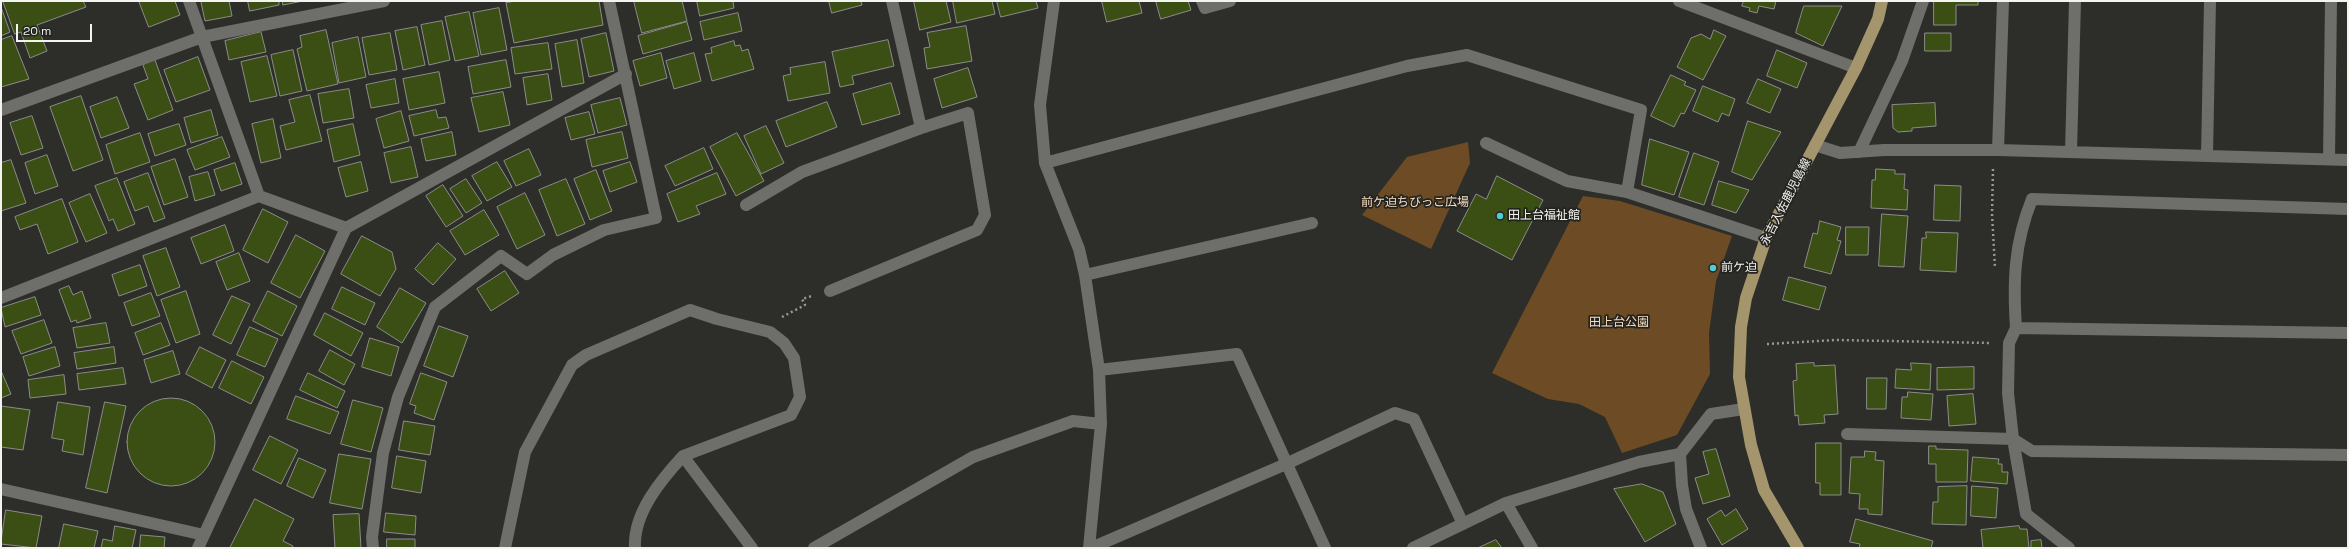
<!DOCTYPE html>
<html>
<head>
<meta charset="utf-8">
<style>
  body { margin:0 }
  #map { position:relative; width:2349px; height:549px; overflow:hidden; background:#2d2d2a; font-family:"Space Grotesk",sans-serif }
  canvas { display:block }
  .frame { position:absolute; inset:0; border:2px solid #f3f3f1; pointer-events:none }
  .scale { position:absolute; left:16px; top:24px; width:76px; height:18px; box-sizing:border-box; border:2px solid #f3f3f1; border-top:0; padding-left:5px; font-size:12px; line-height:14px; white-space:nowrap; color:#f3f3f1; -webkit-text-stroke:3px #232320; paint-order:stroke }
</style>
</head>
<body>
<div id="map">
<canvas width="2349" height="549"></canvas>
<div class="frame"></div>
<div class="scale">20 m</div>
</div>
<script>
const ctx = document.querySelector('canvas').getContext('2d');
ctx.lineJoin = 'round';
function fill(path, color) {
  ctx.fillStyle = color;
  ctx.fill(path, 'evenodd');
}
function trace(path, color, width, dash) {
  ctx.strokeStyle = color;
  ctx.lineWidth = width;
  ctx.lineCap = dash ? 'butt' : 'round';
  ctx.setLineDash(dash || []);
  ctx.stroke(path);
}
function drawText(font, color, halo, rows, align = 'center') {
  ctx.font = font + ' "Space Grotesk","Noto Sans JP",sans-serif';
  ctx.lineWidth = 3.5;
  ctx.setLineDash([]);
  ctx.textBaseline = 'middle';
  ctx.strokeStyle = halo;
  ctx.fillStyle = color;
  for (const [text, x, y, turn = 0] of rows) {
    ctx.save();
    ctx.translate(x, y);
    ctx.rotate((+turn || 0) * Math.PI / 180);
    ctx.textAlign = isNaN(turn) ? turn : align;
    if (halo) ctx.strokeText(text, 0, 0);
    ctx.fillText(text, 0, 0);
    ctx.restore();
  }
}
fill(new Path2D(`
  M1468 142 1470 163 1431 249 1362 215 1407 157Z
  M1583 196 1620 201 1732 236 1716 281 1709 333 1710 374 1677 435 1622 453 1605 417 1579 404 1548 399 1492 373Z`), '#6d4c25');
const building = new Path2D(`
  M3 1H83L86 7 37 25 47 51 30 58 21 32 15 34Z
  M139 1H175L180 15 149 27Z
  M208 1H229L232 16 205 21 201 2Z
  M248 1H279V5L250 11Z
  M283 1H303L283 5Z
  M516 1H599L603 25 514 43 506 3Z
  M634 1H682L687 21 642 33Z
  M697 1H733L734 8 700 16Z
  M829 1H861L862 5 832 13Z
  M914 1H946L951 22 920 30Z
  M953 1H992L995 14 957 23Z
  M997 1H1036L1038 8 1001 17Z
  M1102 1H1139L1142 13 1107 22Z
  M1156 1H1188L1191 10 1161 19Z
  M1744 1H1776L1774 9 1759 6 1757 13 1749 11 1750 8 1742 6Z
  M1934 1H1978V5H1956V25H1934Z
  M1804 6H1842L1823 46 1796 33Z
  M1 7 10 32 1 36Z
  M499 8 507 50 481 55 473 13Z
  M469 12 479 56 455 61 445 17Z
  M738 13 742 31 704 40 700 22Z
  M442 21 450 60 429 65 421 25Z
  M687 22 692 40 643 54 638 36Z
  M966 26 972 61 927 69 924 48 930 47 927 33Z
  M417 27 425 65 403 70 395 31Z
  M326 30 338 84 307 91 297 49 302 47 300 36Z
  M1714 30 1726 36 1703 80 1677 67 1691 38 1701 34 1710 39Z
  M261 32 266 52 229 60 225 41Z
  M390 33 397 70 369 75 362 38Z
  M606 33 614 71 589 77 581 39Z
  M1925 33H1951V51H1925Z
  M12 36 29 79 1 87V40Z
  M358 37 366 77 339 83 332 43Z
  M577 40 584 83 562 87 555 44Z
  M888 40 894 66 852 76 854 84 840 87 832 52Z
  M734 41 735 46 740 45 742 51 748 49 754 69 712 81 705 54 712 53 711 48Z
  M548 43 552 69 515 74 511 48Z
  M293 50 302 91 280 96 271 55Z
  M1777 50 1807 63 1797 88 1767 76Z
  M661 53 667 78 640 86 633 61Z
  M694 53 701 81 674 89 666 61Z
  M267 56 277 96 250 102 241 62Z
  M198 57 210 90 176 102 164 70Z
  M155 60 173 110 148 120 134 84 148 79 143 65Z
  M506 60 511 87 473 94 468 67Z
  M825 62 830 93 788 101 783 76 791 74 790 68Z
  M968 68 977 97 942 108 934 79Z
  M439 72 445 103 409 110 403 79Z
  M548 74 552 100 527 105 523 78Z
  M1671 75 1686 82 1684 85 1696 90 1684 114 1681 113 1674 127 1651 116Z
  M395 79 399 103 371 108 366 85Z
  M1758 79 1781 89 1770 113 1747 103Z
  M891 83 900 114 862 125 853 94Z
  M1703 86 1735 99 1729 116 1722 113 1718 122 1693 111Z
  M349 89 354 118 323 123 318 94Z
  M503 92 510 125 479 132 471 98Z
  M310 95 322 141 286 150 280 126 295 122 289 100Z
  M81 96 103 160 73 171 50 107Z
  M117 97 129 128 101 138 90 107Z
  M620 98 627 125 598 133 591 105Z
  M827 102 837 127 786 147 776 121Z
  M1935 103 1936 126 1912 128V131L1898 132 1893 128 1892 105Z
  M211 110 218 135 191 143 184 118Z
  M436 110 438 118 446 117 449 128 414 136 409 116Z
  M401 111 409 141 384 148 376 119Z
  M589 112 595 134 571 140 565 118Z
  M32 116 43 148 21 155 10 123Z
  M273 119 281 158 261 163 252 124Z
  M1748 121 1781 132 1752 180 1732 172Z
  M179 124 186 145 155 156 148 134Z
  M353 124 360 155 334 162 327 130Z
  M766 126 784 163 761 174 744 136Z
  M452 132 456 155 426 161 421 139Z
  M622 132 628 158 592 167 586 140Z
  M140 133 150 162 115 174 106 145Z
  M737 133 764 181 736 196 710 147Z
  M222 137 230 157 195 170 187 150Z
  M1650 139 1689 152 1674 195 1642 185Z
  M411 147 418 177 391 183 384 153Z
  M704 148 713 169 675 186 665 166Z
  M529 149 541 175 516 186 504 161Z
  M1694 153 1719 162 1704 205 1679 197Z
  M47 155 58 186 35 194 25 163Z
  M175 159 188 197 164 205 151 167Z
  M11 160 26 203 1 211V163Z
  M361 162 368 191 346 197 338 168Z
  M497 162 512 187 487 201 472 176Z
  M630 162 637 182 610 192 603 171Z
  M235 163 242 184 221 191 214 170Z
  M1876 169 1895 170V174H1905L1904 189 1908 190 1907 210 1871 208 1872 180H1875Z
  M596 170 612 211 590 220 574 179Z
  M208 172 215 195 195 201 189 177Z
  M148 173 165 218 154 222 148 206 135 211 124 182Z
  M717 173 726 194 696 206 700 214 678 222 667 194Z
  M1497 176 1543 200 1512 260 1457 231 1476 194 1486 199Z
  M117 178 135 224 118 231 113 219 109 221 95 186Z
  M466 179 482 203 466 213 450 189Z
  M566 179 585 224 557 236 539 190Z
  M1719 181 1749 190 1736 213 1712 205Z
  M443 185 463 216 446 227 426 196Z
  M1935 185 1961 186 1960 221 1934 220Z
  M525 193 545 235 517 249 497 207Z
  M90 194 107 233 86 242 69 203Z
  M62 199 78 242 48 254 37 224 20 230 15 217Z
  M263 209 288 222 268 263 243 250Z
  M484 210 499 235 465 255 450 231Z
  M1882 214 1908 216 1904 267 1879 266Z
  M1820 221 1841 227 1837 240 1841 241 1831 274 1804 267 1813 233 1817 234Z
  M225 225 234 251 201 264 191 238Z
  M1846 227H1869L1868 255H1846Z
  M1926 232 1958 233 1956 272 1920 270 1922 238H1926Z
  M296 235 325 251 300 298 271 283Z
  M362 236 392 252 396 269 380 296 341 274Z
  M438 243 456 259 433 285 415 269Z
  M166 248 180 287 157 296 143 256Z
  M239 253 250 281 227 290 216 262Z
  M140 265 147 286 119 296 112 275Z
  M505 271 519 293 491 311 477 289Z
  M1789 277 1826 287 1819 310 1783 300Z
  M69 286 73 295 82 291 91 318 77 323 76 320 71 322 59 290Z
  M342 287 375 303 365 325 332 309Z
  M400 288 426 303 402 343 377 327Z
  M186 291 200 334 176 343 161 300Z
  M268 291 297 306 282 336 253 321Z
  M151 293 160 316 132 326 124 303Z
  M232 296 250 304 231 344 213 335Z
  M35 297 41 315 5 327 1 308Z
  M325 313 363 333 351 356 314 335Z
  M44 320 52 343 21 354 12 331Z
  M106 323 110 343 77 348 73 328Z
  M161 323 170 345 143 355 135 333Z
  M439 326 468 336 453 377 424 366Z
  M250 327 278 339 265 367 237 355Z
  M370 338 399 347 391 376 362 367Z
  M55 347 60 366 29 376 23 357Z
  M114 347 116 363 77 369 74 353Z
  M200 347 226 360 212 388 186 374Z
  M330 350 355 364 344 385 319 371Z
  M173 351 180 374 151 383 144 360Z
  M232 361 264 377 251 404 219 388Z
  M1814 363V366L1835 365 1838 414 1824 415 1825 423 1799 425 1798 415 1795 416 1793 381 1797 380 1796 364Z
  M1911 363 1931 364 1930 390 1895 388 1896 369 1911 370Z
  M1974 367V389L1937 390V368Z
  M123 368 126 384 79 390 77 374Z
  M2 373 11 394 1 398V374Z
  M308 373 345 391 337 408 300 390Z
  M421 373 447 382 434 420 414 413 416 406 410 404Z
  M64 375 66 394 30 398 28 380Z
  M1867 378H1887L1886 409H1867Z
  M1908 392 1933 394 1931 420 1901 418 1902 397H1907Z
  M1973 394 1976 424 1949 426 1947 396Z
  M296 396 339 412 330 434 287 419Z
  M127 442a44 44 0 1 1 88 0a44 44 0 1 1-88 0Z
  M353 400 383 408 371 452 341 444Z
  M58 402 90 407 83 455 62 451 64 440 52 438Z
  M105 402 126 406 107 493 86 488Z
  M1 406 30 410 23 450 1 447Z
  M404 421 435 426 430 455 399 450Z
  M270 436 298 450 281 484 253 470Z
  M1816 443H1841V495H1820V483H1816Z
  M1929 446H1936V449L1968 450 1967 482H1936V464H1929Z
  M1716 449 1730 496 1703 504 1695 478 1709 474 1703 452Z
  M1865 451 1876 452 1875 460 1884 461 1882 515 1868 514V509H1859L1860 494 1849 493 1851 457H1864Z
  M339 454 371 459 362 509 330 503Z
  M397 456 426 461 421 493 392 488Z
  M1973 457 1999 459 1998 464H2002V472H2008L2007 484 1971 481Z
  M299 458 326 470 313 498 287 486Z
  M1642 484 1663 492 1676 524 1645 542 1614 489Z
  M1967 486 1966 525 1932 524 1933 502H1938V487Z
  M1972 486 1998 488 1996 518 1971 516Z
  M255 499 294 519 283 541 293 546 292 548H230Z
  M1736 509 1748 529 1722 545 1707 519 1721 510 1725 516Z
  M6 510 42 516 36 548 1 544Z
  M386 513 416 516 415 535 384 532Z
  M359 514 361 548H335L333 515Z
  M1856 519 1933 541 1931 548H1859L1860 544 1850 542Z
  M64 524 98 531 94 548H59Z
  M115 526 136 530 132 548H101L103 539 112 541Z
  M2019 526 2020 529H2027L2029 548H1983L1981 530Z
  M141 535 165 537 164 548H166H140Z
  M387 539H415V548H387Z
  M1496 540 1502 548H1478Z
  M2041 540 2042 548H2031V541Z`);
fill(building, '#3b4e14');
trace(building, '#8b8d89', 1);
trace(new Path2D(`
  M1993 169 1992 214 1995 268
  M782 317 805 305 802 299 812 296
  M1767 344 1836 340 1991 343`), '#989895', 2.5, [2, 3]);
trace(new Path2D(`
  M189 1 259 196
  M1054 1 1040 105 1045 163 1079 249 1085 275 1099 370 1101 424 1089 548
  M1202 1 1205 8 1230 1
  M1679 1 1856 68
  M1 110 202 37 384 1
  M1486 143 1567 181 1627 192 1766 238
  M1815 145 1840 153 1884 150H1998L2348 160
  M1998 150 2003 1
  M1859 152 1902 61 1923 1
  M2071 152 2075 1
  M2207 156 2210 1
  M2329 159 2331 1
  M1045 163 1407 66 1467 55 1641 110 1627 192
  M746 205 802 172 921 128
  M1085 275 1312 223
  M830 291 977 230 985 215 968 113 921 128 892 1
  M1 298 259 196 346 228
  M2016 328C2013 281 2014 244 2032 199L2348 209
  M1099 370 1237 354 1325 548
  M1847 434 2013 439 2032 451 2348 455
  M1680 454 1682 485 1686 509 1701 548
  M1 489 204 535
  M1506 503 1532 548
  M198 548 346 228 626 74
  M373 548 372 537 383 453 398 397 435 307 501 256 527 274 553 255 604 230 656 218 609 1
  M505 548 525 452 572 365 586 355 690 310 717 319 770 332 784 343 794 358 800 397 791 415 683 456 752 548
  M635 548C633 513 661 480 683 456
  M814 548 973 457 1073 421 1101 424
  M1091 548 1286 464 1395 413 1414 419 1463 524
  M1413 548 1506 503 1639 462 1680 454 1711 414 1744 409
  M2069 548 2026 514 2013 439 2008 393 2009 343 2016 328 2348 333`), '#6e6e6a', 12);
trace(new Path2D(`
  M1798 548 1764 490 1751 445 1739 377 1741 327 1746 298 1766 238 1856 68 1878 19 1882 1`), '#a5956c', 12);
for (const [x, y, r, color] of [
  [1500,216,4,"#51ccd4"],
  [1713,268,4,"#51ccd4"]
]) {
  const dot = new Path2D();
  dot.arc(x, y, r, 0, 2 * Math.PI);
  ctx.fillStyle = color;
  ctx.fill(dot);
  trace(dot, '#232320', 1.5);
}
drawText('12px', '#f3f3f1', '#232320', [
  ["永吉入佐鹿児島線",1786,202,-63]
]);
drawText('12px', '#f6dcc1', '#232320', [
  ["前ケ迫ちびっこ広場",1415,203],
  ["田上台公園",1619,323]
]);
drawText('12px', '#f3f3f1', '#232320', [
  ["田上台福祉館",1508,216],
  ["前ケ迫",1721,268]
], 'left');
</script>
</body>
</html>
